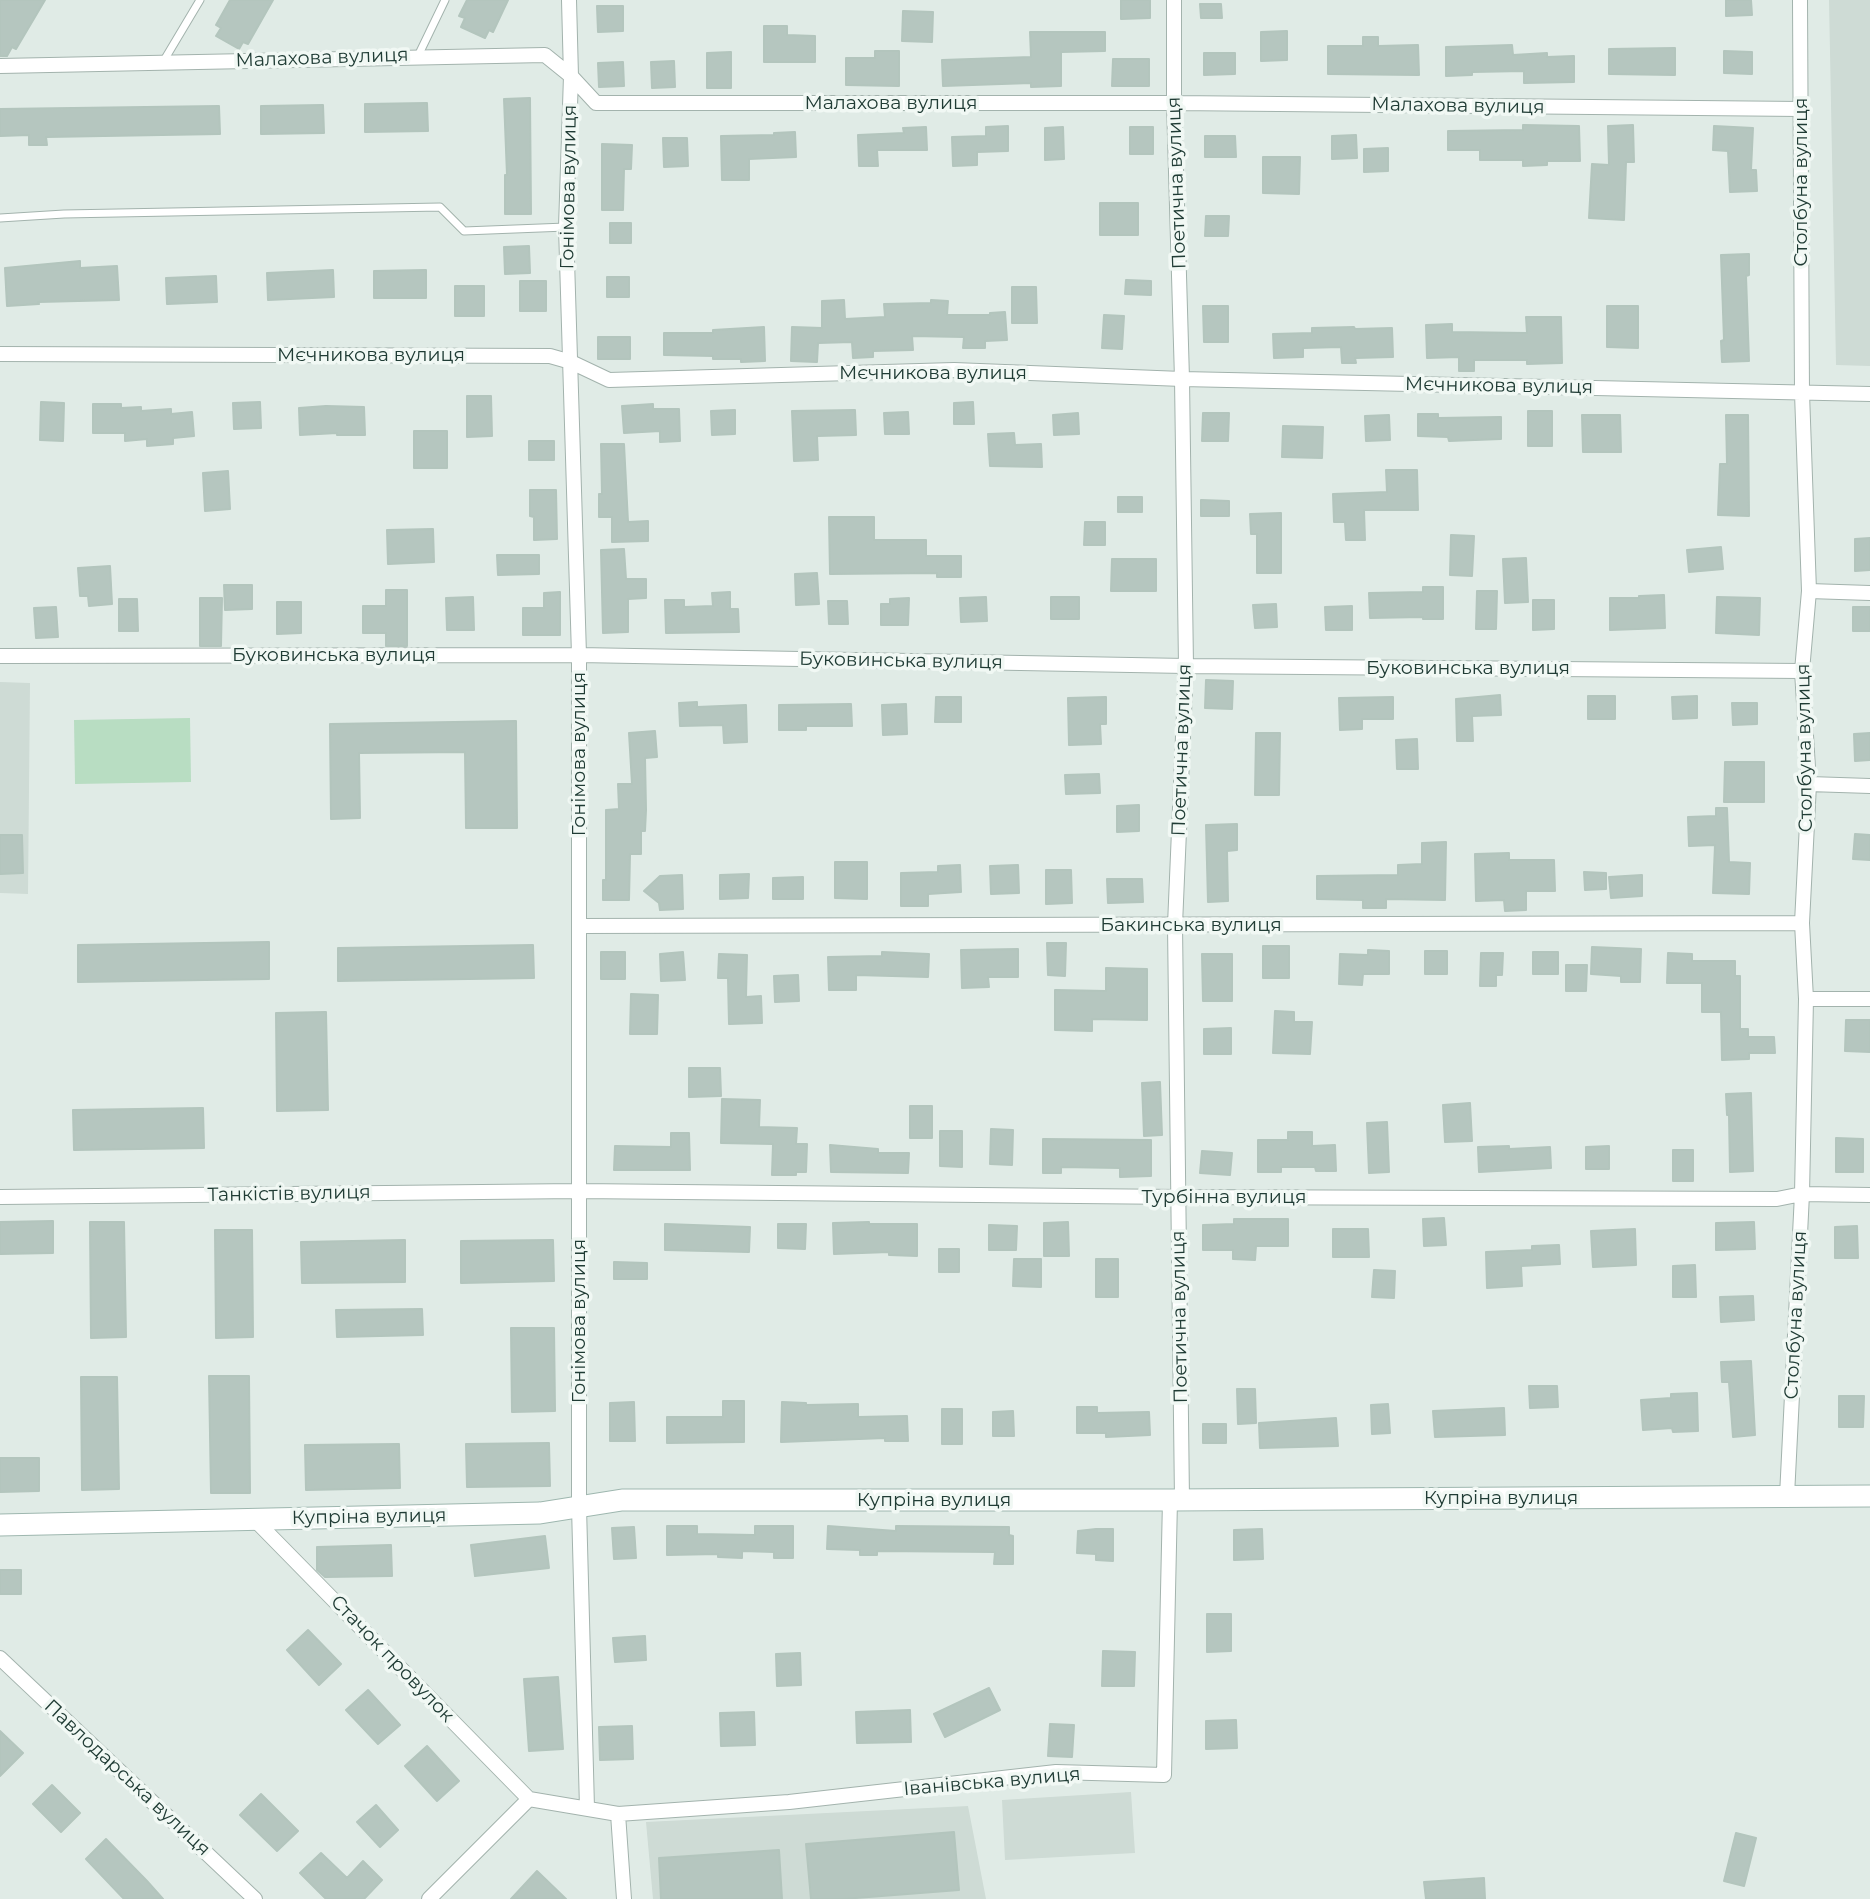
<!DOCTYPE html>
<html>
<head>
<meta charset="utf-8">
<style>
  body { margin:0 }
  canvas { display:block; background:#e0ebe6 }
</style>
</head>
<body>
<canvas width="1870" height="1899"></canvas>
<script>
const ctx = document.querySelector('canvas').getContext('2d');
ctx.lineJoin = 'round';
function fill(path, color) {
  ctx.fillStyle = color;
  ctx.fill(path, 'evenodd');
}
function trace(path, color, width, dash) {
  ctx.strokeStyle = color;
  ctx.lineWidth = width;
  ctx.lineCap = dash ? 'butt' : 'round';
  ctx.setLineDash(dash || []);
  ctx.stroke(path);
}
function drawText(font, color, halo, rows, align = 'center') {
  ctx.font = font + ' Montserrat,sans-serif';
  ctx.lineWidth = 7;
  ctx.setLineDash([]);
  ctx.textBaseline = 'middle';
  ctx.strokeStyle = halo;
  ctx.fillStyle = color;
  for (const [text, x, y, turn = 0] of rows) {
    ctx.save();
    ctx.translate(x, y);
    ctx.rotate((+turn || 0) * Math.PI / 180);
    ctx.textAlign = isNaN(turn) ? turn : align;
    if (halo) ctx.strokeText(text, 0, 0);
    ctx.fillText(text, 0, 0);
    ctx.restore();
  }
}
fill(new Path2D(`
  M1829 0H1870V366L1836 365Z
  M0 682 30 683 28 894 0 893Z
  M1131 1792 1135 1853 1005 1860 1002 1800Z
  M968 1806 986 1899H653L646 1822Z`), '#cedbd5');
fill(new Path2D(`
  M190 718 191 782 75 784 74 720Z`), '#b8ddc2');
const building = new Path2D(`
  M0 0H45L16 49 12 47 7 56H0Z
  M230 0H273L248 44 243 42 239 49 216 36 221 28 216 25Z
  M467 0H508L493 32 489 30 485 38 461 27 465 18 459 16Z
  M1121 0H1150V18L1121 19Z
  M1726 0H1751L1752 15 1726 16Z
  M1200 4H1221L1222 18H1201Z
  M597 6H623V31L598 32Z
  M903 11 933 12 932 42 902 41Z
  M764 26H787V35L815 36V62H764Z
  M1287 31V60L1261 61V32Z
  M1030 32H1105V51L1061 52V86L1031 87V83L943 86 942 60 1031 57Z
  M1363 37H1378V46L1418 45 1419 75 1328 74V46H1363Z
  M1512 45 1513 55 1547 53V57L1574 56V82L1524 83V71L1472 72V75L1446 76V47Z
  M1675 48V75L1609 74V49Z
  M875 51H899V86L846 85V58H875Z
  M1724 51 1752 52V74L1724 73Z
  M731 52V88H707V53Z
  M1204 53H1235V74L1204 75Z
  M1113 59H1149V86H1112Z
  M674 61 675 87 652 88 651 62Z
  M623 62 624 86 599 87 598 63Z
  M530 98 531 214H505V175H507L504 99Z
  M427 103 428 131 365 132V104Z
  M323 105 324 133 261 134V106Z
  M219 106 220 134 46 137 47 145H29V135L0 136V109Z
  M1523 125 1579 126 1580 161H1547V165L1523 166V160H1480V150H1448V131L1523 130Z
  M1633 125 1634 162H1626L1624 220 1589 218 1592 164 1609 165 1608 126Z
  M1008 126V151L977 152V165L953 166 952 137 986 136V127Z
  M1714 126 1753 128 1751 170H1756L1757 191 1730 192 1728 151 1713 150Z
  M926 127 927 150H877L878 166H859L858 135 904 133 903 128Z
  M1063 127 1064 159 1045 160V128Z
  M1130 127H1153V154H1130Z
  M795 132 796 157 749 159V180H722L721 136 774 135V133Z
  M1356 135 1357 158 1332 159V136Z
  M1205 136H1235L1236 157H1205Z
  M663 138H687L688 166 664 167Z
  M602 144 632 145 631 169H624L623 210H602Z
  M1388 148V171L1364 172V149Z
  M1263 157H1300L1299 194 1263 193Z
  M1100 203H1138V235H1100Z
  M1206 216H1229L1228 236H1205Z
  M610 223H631V243H610Z
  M529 246 530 273 505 274 504 247Z
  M1749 254V275L1746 276 1749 361 1722 362 1721 341 1724 340 1721 255Z
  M80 261V268L117 266 119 300 38 302 39 304 7 306 5 268Z
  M333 270 334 297 268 300 267 273Z
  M426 270V298H374V271Z
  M216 276 217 302 167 304 166 278Z
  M607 277H629V297H607Z
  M1126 280 1151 281V295L1125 294Z
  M520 281H546V311H520Z
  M455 286H484V316H455Z
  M1012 287H1036L1037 323H1012Z
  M844 300 845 319 885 317 884 304 931 303V300L948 301 947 315H990V313L1005 312 1007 340 985 341V348H963L964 337 912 336 913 350 873 351V357L853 358 852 342 818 343 817 362 791 361 792 327 822 328V301Z
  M1203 306H1228V342H1204Z
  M1607 306H1638V348L1607 347Z
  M1104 315 1124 316 1122 349 1102 348Z
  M1526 317H1561L1562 363 1527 364V360H1474V371H1459V357L1427 358 1426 325 1452 324V332L1527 333Z
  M764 327 765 361 741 362V359H713V356L664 355V333H713V330Z
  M1354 327 1355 329 1392 328 1393 357 1355 358 1356 363H1342L1341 347 1303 348V357L1274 358 1273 334 1312 333V328Z
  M598 337H630V359H598Z
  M467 396H491L492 436 467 437Z
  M41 402 64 403 63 441 40 440Z
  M260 402 261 428 234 429 233 403Z
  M973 402 974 424H954V403Z
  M93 404H121V408L141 407V411L171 409V414L192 412 194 436 173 438V444L147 446V439L125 441V433H93Z
  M653 404V409H679L680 441 660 442V431L624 433 622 406Z
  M326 406 364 407 365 435H337V433L300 435 299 408Z
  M735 410V434L712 435 711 411Z
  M855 410 856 435 817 436 818 460 794 461 792 411Z
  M1528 411H1552V446H1528Z
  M908 412 909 434H885L884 413Z
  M1078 413 1079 434 1054 435 1053 415Z
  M1203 413H1229L1228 441H1202Z
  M1418 414H1438V418L1501 417V439L1449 441 1448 437 1418 436Z
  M1389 415 1390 440 1366 441 1365 416Z
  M1582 415H1620L1621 452H1583Z
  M1726 415H1748L1749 516 1718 515 1720 464H1727Z
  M1283 426 1323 427 1322 458 1282 457Z
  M414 431H447V468H414Z
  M1014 433 1015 445 1041 444 1042 467 990 466 988 434Z
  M529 441H554V460H529Z
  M601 444H624L628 522 648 521V541L612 542V517H599V494H602Z
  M1386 470H1417L1418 510H1364L1365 540H1346L1345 522H1334L1333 494 1387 492Z
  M228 471 230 509 205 511 203 473Z
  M530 490H556L557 539 534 540V517L530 516Z
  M1118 497H1142V512H1118Z
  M1201 500 1229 501V516H1201Z
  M1281 513V573H1257V534H1251L1250 514Z
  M829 517H874V540H926V556H961V577H937V573L830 574Z
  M1085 522H1105V545H1084Z
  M433 529 434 562 388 564 387 530Z
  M1451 535 1474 536 1472 576 1450 575Z
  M1870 538V570L1855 571V539Z
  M1721 547 1723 569 1689 572 1687 550Z
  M624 549 626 579H646V598L628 599V632L603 633 601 550Z
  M497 555H539V574L498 575Z
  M1526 558 1528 602 1505 603 1503 559Z
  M1112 559H1156V591H1111Z
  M110 566 112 604 89 606 88 596H80L78 568Z
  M817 573 819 604 796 605 795 574Z
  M224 585H252V609L225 610Z
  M1423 587H1443V619H1423V617L1370 618 1369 593 1423 592Z
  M386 590H407V646H386V633H363V606H386Z
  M1477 591H1497L1496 629H1476Z
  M560 592V635H523V608H544V593Z
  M730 592V609H738L739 632 666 633 665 600H684V607L713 606 712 593Z
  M1664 595 1665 628 1610 630V598H1639V596Z
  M473 597 474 630H447L446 598Z
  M986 597 987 621 961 622 960 598Z
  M1051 597H1079V619H1051Z
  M1717 597 1760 598 1759 635 1716 633Z
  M200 598H222L221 646H200Z
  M909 598 908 625H881V604H890V599Z
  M119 599H137L138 631H119Z
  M1533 600H1554V629L1533 630Z
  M828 601H847L848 624H829Z
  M277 602H301V633L277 634Z
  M1276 604 1277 627 1255 628 1253 605Z
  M1352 606V630H1326L1325 607Z
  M56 607 58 637 36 638 34 608Z
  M1853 607H1870V631H1853Z
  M1206 680 1233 681 1232 709 1205 708Z
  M1500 695 1501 715 1472 716 1473 741H1457L1456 699Z
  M1588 696H1615V719H1588Z
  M1697 696V718L1673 719 1672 697Z
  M936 697H961V722H935Z
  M1106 697V724H1100L1101 744 1069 745 1068 698Z
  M1393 697V719H1362V729L1340 730 1339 698Z
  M697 702V707L746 705 747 742 724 743 723 725 680 726 679 703Z
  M1732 703H1757V724L1733 725Z
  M851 704 852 726H806V730H779V705Z
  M906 704 907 734 883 735 882 705Z
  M516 721 517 828H466L465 752 359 753 360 818 331 819 330 724Z
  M655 731 657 757 645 758 646 810 645 831H641V854H630L629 900H603V880H606V810L619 809 618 784H632L629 733Z
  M1256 733H1280L1279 795H1255Z
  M1870 733V760L1855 761 1854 734Z
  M1417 739 1418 769H1397L1396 740Z
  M1725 762H1764V802H1724Z
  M1099 774 1100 793 1066 794 1065 775Z
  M1139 805V831L1117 832V806Z
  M1716 808H1727L1729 862 1750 863 1749 894 1713 893 1715 845 1689 846 1688 817 1716 816Z
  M1237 824V850L1227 851 1228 901 1208 902 1206 825Z
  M1855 834 1870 835V860L1853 859Z
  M0 835H22L23 873 0 874Z
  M1446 842 1445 900 1386 899V908H1363V900L1317 899V876L1398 875V865L1422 864V843Z
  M1509 853V860H1554L1555 891H1526V910L1505 911 1504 900 1476 901 1475 854Z
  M835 862H867V899L835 898Z
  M960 865 961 892 928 894V906H901V873L938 872V866Z
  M1018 865 1019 893 991 894 990 866Z
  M1046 870H1071L1072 903 1046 904Z
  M1584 872 1606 873V889L1585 890Z
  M749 874 748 898 720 899V875Z
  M682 875 683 909 660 910 659 903 644 891 660 876Z
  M1642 875V896L1611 898 1609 877Z
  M803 877V899H773V878Z
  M1107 879H1142L1143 902 1108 903Z
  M269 942V979L78 982V945Z
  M1047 943H1066L1065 976 1048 975Z
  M533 945 534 978 338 981V948Z
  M1263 946H1289V978H1263Z
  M1592 947 1641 949 1640 982H1621V976L1591 974Z
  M1018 949V977H988L989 987 962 988 961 950Z
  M1368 950 1389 951V974H1363L1362 985 1339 984 1340 954 1368 955Z
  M1425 951H1447V974H1425Z
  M601 952H625V979H601Z
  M683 952 685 980 661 981 660 954Z
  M882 952 929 954 928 977 856 975V990H829L828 957 882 956Z
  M1533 952H1558V974H1533Z
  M1481 953H1503L1502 975H1496V986H1480Z
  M1668 953 1692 954V961H1735V976H1740V1029H1748V1037H1774L1775 1053H1749V1059L1722 1060 1721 1012H1702V983H1667Z
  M719 954 747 955 746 997 761 996 762 1023 729 1024 728 978H718Z
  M1202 954H1232V1001H1203Z
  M1566 965H1587L1586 991H1566Z
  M1106 968 1147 969V1020L1092 1019V1031L1055 1030V990L1106 991Z
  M798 975 799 1001 775 1002 774 976Z
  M631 994 658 995 657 1034H630Z
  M1275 1011 1294 1012V1022H1312L1310 1054 1273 1053Z
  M326 1012 328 1110 277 1111 276 1013Z
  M1846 1020H1870V1052L1845 1051Z
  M1231 1028V1054H1204V1029Z
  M689 1068H720L721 1096 689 1097Z
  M1160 1082 1162 1135 1144 1136 1142 1083Z
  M1751 1093 1753 1171 1730 1172 1729 1115H1727L1726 1094Z
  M722 1099 760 1100 759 1127 797 1128 796 1144H807L806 1172H796V1175H772L773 1144 721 1143Z
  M1470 1103 1472 1141 1445 1142 1443 1105Z
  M910 1106H932V1138H910Z
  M203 1108 204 1148 74 1150 73 1110Z
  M1387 1122 1389 1172 1369 1173 1367 1123Z
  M991 1129 1013 1130 1012 1165 990 1164Z
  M940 1131H962V1167L940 1166Z
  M1288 1132H1312V1146L1335 1145 1336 1171H1316L1315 1167H1281V1172H1258V1140H1288Z
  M671 1133H689L690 1170H614L615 1146 671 1147Z
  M1836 1138 1863 1139V1172H1836Z
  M1043 1139 1151 1140V1176L1120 1177V1168L1061 1167V1173H1043Z
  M830 1145 878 1149V1153H909L908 1173 831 1172Z
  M1509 1146V1149L1550 1147 1551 1168 1479 1172 1478 1147Z
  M1609 1146V1169H1586V1147Z
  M1673 1150H1693V1181H1673Z
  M1202 1151 1232 1153 1230 1175 1200 1173Z
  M1444 1218 1446 1245 1424 1246 1423 1219Z
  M1234 1219H1288V1246H1256L1255 1260 1233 1259V1250H1203V1225L1234 1224Z
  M53 1221V1253L0 1254V1222Z
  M90 1222H124L126 1337 91 1338Z
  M869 1222V1224H917V1256L889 1255V1252L834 1254 833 1223Z
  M1068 1222 1069 1256H1044V1223Z
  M1754 1222 1755 1249 1716 1250V1223Z
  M665 1224 750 1227 749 1252 665 1250Z
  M778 1224H806L805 1249 778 1248Z
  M989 1225 1017 1226 1016 1250H989Z
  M1857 1226 1858 1258H1835V1227Z
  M1333 1229H1368L1369 1257H1333Z
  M1635 1229 1636 1265 1593 1267 1591 1231Z
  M215 1230H252L253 1337 216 1338Z
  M405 1240V1282L302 1283 301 1242Z
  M553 1240 554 1281 461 1283V1241Z
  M1559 1245 1560 1264 1521 1266 1522 1286 1487 1288 1486 1252 1532 1250V1246Z
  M939 1249H959V1272H939Z
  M1014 1259H1041V1287L1013 1286Z
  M1096 1259H1118V1297H1096Z
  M614 1262 647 1263V1279H614Z
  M1695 1265 1696 1297H1673V1266Z
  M1374 1270 1395 1271 1394 1298 1372 1297Z
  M1753 1296 1754 1320 1721 1322 1720 1297Z
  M422 1309 423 1335 337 1337 336 1310Z
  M511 1328H554L555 1411 512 1412Z
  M1751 1361 1755 1435 1733 1437 1729 1382H1722L1721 1362Z
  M209 1376H249L250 1493H211Z
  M81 1377H117L119 1489 82 1490Z
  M1529 1386H1557L1558 1407 1530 1408Z
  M1237 1389H1255L1256 1423 1238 1424Z
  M1697 1393 1698 1431 1673 1432 1672 1428 1643 1430 1641 1400 1671 1398V1394Z
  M1839 1396H1864L1863 1427H1839Z
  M723 1401H744V1442L667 1443V1417H723Z
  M634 1402 635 1441H610V1403Z
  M782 1402 806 1403V1405L858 1404V1417L907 1416 908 1441H885V1438L781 1442Z
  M1388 1404 1390 1433 1372 1434 1371 1405Z
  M1077 1407H1097V1413L1149 1412 1150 1435 1106 1437V1433H1077Z
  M1504 1408 1505 1435 1435 1437 1433 1411Z
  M942 1409H962V1444H942Z
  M1013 1411 1014 1436H993V1412Z
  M1336 1418 1338 1446 1260 1448 1259 1423Z
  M1203 1424H1226V1443H1203Z
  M549 1443 550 1486 467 1487 466 1444Z
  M399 1444 400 1488 306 1490 305 1445Z
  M0 1458H39V1491L0 1492Z
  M667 1526H697V1534L755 1535V1526H793V1558H774V1552L742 1551V1558L718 1557V1554L667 1555Z
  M828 1526 896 1531V1526L1009 1527V1535L1013 1536V1564H994L995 1552 877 1551V1555H860V1550L827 1549Z
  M634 1527 636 1558 614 1559 612 1528Z
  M1096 1529H1113V1561L1096 1560V1554L1077 1553 1078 1531Z
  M1262 1529 1263 1559 1234 1560V1530Z
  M545 1536 549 1568 475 1576 471 1545Z
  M391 1545 392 1576 325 1577 317 1570V1547Z
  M0 1570H21V1594H0Z
  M1207 1614H1231V1651L1207 1652Z
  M308 1630 341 1664 319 1685 287 1650Z
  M645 1636 646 1660 615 1662 613 1638Z
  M1103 1651 1135 1652 1134 1686H1102Z
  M800 1653 801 1685 777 1686 776 1654Z
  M558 1677 563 1749 529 1751 524 1679Z
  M989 1688 1000 1710 945 1737 934 1714Z
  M368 1690 400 1725 378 1744 346 1710Z
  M910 1710 911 1742 857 1743 856 1712Z
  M754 1712 755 1745 721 1746 720 1713Z
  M1236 1720 1237 1748 1206 1749V1721Z
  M1050 1724 1074 1725 1072 1757 1048 1756Z
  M632 1726 633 1759 600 1760 599 1727Z
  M0 1731 23 1753 0 1776Z
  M427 1746 459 1781 437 1801 405 1766Z
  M52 1785 80 1813 61 1832 33 1804Z
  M261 1794 298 1831 277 1851 240 1815Z
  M376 1805 398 1830 380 1847 357 1822Z
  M954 1832 959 1890 843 1899H811L806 1844Z
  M1736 1833 1756 1838 1744 1886 1724 1881Z
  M106 1839 147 1881 163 1899H124L86 1859Z
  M779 1850 782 1899H661L659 1858Z
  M321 1853 347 1878 363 1861 382 1880 364 1899H326L300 1873Z
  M537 1871 566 1899H511Z
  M1484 1878 1485 1899H1426L1424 1882Z`);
fill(building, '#b5c6bf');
trace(building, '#b3c5bd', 2);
const service = new Path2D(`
  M418 56 445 0
  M163 62 200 0
  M0 218 64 214 440 207 464 231 566 227`);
const minor = new Path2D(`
  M569 0 571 76 566 227 579 655V1507L587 1808
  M1174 0V103L1182 379 1186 666 1175 925 1182 1500
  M0 66 545 55 571 76 596 103H1174L1801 109
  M0 354 550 356 571 362 609 380 954 370 1182 379 1870 394
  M1809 591 1870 593
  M0 656 579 655 1186 666 1802 671
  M1809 784 1870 786
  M579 926 1802 923
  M1806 999H1870
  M0 1197 578 1191 1179 1197 1777 1199 1802 1194 1870 1195
  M1787 1496 1802 1194 1806 999 1802 923 1809 784 1802 671 1809 591 1802 393 1800 0
  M254 1519 529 1799
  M0 1658 255 1899
  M618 1814 624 1899
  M429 1899 529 1799 618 1814 789 1802 1056 1772 1164 1775 1170 1500`);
const secondary = new Path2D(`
  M0 1525 540 1513 622 1500H1170L1870 1496`);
trace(service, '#a3b3ad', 9);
trace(minor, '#a3b3ad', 16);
trace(secondary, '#9eb7af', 23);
trace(service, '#fff', 7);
trace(minor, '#fff', 14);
trace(secondary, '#fff', 21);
drawText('19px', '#203c35', '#f1f8f4', [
  ["Малахова вулиця",322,58,-2],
  ["Малахова вулиця",891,103],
  ["Малахова вулиця",1458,106,1],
  ["Столбуна вулиця",1801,182,-90],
  ["Поетична вулиця",1177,183,-92],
  ["Гонімова вулиця",569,187,-89],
  ["Мєчникова вулиця",371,355],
  ["Мєчникова вулиця",933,373],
  ["Мєчникова вулиця",1499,386,1],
  ["Буковинська вулиця",334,655],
  ["Буковинська вулиця",901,661,1],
  ["Буковинська вулиця",1468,668],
  ["Столбуна вулиця",1805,748,-91],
  ["Поетична вулиця",1182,750,-88],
  ["Гонімова вулиця",579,754,-90],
  ["Бакинська вулиця",1191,925],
  ["Танкістів вулиця",289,1194,-1],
  ["Турбінна вулиця",1224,1197],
  ["Столбуна вулиця",1796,1315,-87],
  ["Поетична вулиця",1180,1317,-91],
  ["Гонімова вулиця",579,1321,-90],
  ["Купріна вулиця",1501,1498],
  ["Купріна вулиця",934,1500],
  ["Купріна вулиця",369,1517,-1],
  ["Стачок провулок",392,1659,46],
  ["Павлодарська вулиця",127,1778,43],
  ["Іванівська вулиця",992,1782,-5]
]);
</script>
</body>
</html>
